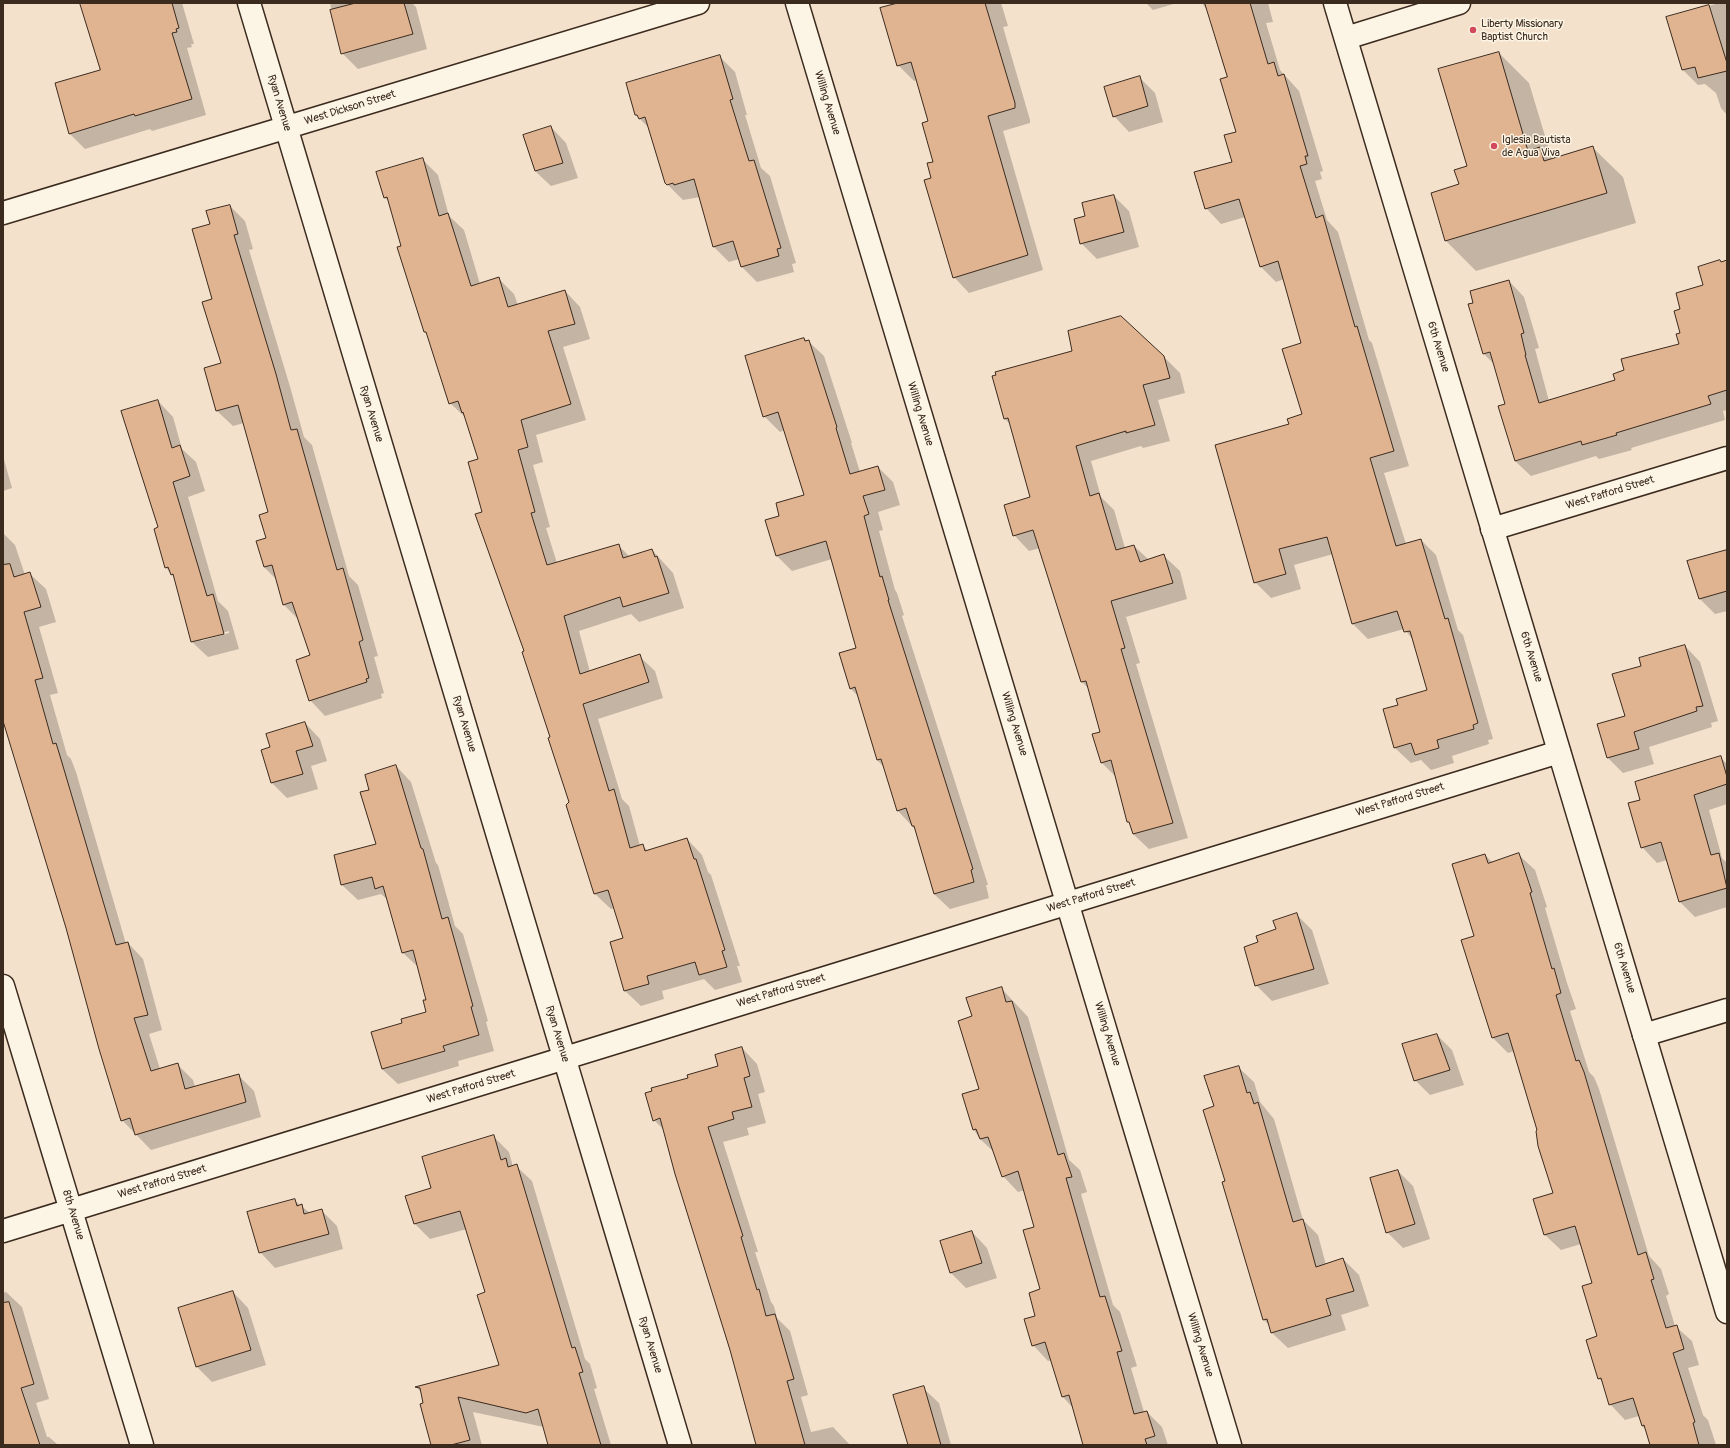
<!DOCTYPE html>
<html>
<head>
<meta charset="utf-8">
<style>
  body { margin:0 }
  #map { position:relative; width:1730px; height:1448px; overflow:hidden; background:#f4e1cc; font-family:Pangolin,sans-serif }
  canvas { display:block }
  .frame { position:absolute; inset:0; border:4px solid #3b2a1e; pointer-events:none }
</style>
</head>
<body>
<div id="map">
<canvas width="1730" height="1448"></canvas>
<div class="frame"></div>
</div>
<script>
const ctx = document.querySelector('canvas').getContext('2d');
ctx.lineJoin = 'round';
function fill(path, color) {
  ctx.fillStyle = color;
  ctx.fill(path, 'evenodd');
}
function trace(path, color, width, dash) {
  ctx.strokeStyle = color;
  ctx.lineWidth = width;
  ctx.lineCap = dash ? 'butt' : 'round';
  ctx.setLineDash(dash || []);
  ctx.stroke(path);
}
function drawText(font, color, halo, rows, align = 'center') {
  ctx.font = font + ' Pangolin,sans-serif';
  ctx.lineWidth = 3;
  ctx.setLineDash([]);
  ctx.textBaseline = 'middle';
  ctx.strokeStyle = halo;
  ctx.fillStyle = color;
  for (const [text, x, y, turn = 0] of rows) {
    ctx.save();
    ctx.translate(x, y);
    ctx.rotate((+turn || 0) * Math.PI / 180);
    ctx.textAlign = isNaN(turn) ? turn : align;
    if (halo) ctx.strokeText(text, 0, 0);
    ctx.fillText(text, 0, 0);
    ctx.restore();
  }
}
fill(new Path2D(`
  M81 3H182L194 44H191L192 47 187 48 206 115 152 131 150 129 85 149 70 134 101 71Z
  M330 3H412L416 7 427 49 358 69 342 53Z
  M902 3H1001L1008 26 1003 27 1030 120V123L1003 131 1043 270 969 293 954 277 933 178 934 162 929 122 917 80 914 81 898 65Z
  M1146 3H1177L1153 10Z
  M1202 3H1268L1273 22 1266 23 1280 70 1299 91 1323 171 1320 172 1322 179 1315 181 1327 220 1338 232 1369 340 1372 343 1409 466 1384 473 1406 544 1421 540 1436 555 1458 630 1463 635 1493 739 1488 740 1489 744 1452 756 1454 763 1431 770 1421 760 1411 763 1395 748 1384 710 1399 705 1428 691 1414 641 1404 629 1368 639 1353 624 1333 554 1294 565 1301 589 1271 598 1255 582 1290 425 1303 415 1302 344 1284 279 1276 282 1260 266 1245 217 1221 224 1206 208 1234 163 1237 132 1228 77 1209 13Z
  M1719 3H1727V115L1721 108 1716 93 1705 84 1698 85 1683 70 1667 18Z
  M1499 53 1529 83 1552 159 1592 147 1623 177 1636 223 1476 271 1446 241 1432 194 1460 185 1468 167Z
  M719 56 735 72 747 115H745L761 168 770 176 796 263 792 264 794 272 757 282 742 267 739 259 729 262 714 247 700 197 683 200 668 185 650 129 636 115Z
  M1139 77 1155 93 1163 122 1129 132 1114 116Z
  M551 127 566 143 578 178 551 186 535 171 524 136Z
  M422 159 438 175 449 216 464 230 480 284 499 279 514 294 518 305 565 291 580 307 590 339 563 347 586 420 536 435 543 462 533 465 550 527 546 528 557 563 618 545 630 557 652 550 673 573 684 608 639 622 631 614 579 631 590 672 639 656 655 671 663 698 598 719 622 799 629 806 640 846 642 845 648 851 687 839 702 855 708 872 711 875 740 966H737L742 982 715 990 704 979 662 991 664 999 641 1006 625 991V939L615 908 611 909 595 894 567 806 570 803 483 513 479 460 466 418 450 403 429 336 425 332 390 202 385 198 377 172Z
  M1114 196 1129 211 1139 247 1097 259 1081 243 1086 217Z
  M230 206 245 221 253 249 249 250 291 390 304 437 312 445 349 576 358 585 378 656 374 657 384 693 381 694 382 698 325 716 310 700 311 656 299 620 283 604 276 579 264 567 269 513 244 423 233 426 217 411 205 368 222 363 213 300 211 224Z
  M1720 261 1722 263 1727 261V410L1723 411 1725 420 1631 448 1632 450 1599 459 1596 456 1531 476 1515 461 1507 404 1494 364 1484 354 1474 303 1509 281 1524 297 1539 348 1535 349 1549 401 1616 380 1626 371 1680 344 1682 309 1704 286Z
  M804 339 808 341 824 356 852 443H851L860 472 878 467 893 482 900 505 878 512 883 530 879 531 895 590 897 593 904 615 902 616 988 885H986L989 898 950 909 934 894 915 829 898 811 884 767 877 760 859 697 851 689 857 648 832 559 792 571 777 556 781 517 806 495 785 430 780 432 764 416Z
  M1164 357 1180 373 1185 393 1158 400 1170 441 1143 448 1141 446 1091 461 1101 497 1114 510 1125 548 1134 546 1149 560 1164 556 1180 571 1187 599 1126 617 1140 663 1136 664 1188 838 1149 849 1133 834 1116 777 1102 763 1101 733 1089 689 1082 682 1040 548 1029 551 1014 535 1031 498 1011 425 1005 419Z
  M158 401 173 417 182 449 196 462 205 491 188 497 218 601 228 611 239 649 208 657 192 642 175 578 166 568 155 529 159 528ZM229 631V633L201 641V639Z
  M3 456 12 488 3 491Z
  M3 533 15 545 25 575 30 574 46 589 56 622 39 627 58 693 50 695 67 755 71 759 76 772 126 944 128 943 143 959 162 1030 149 1034 160 1069 177 1064 193 1080 195 1087 238 1075 254 1091 261 1117 151 1150 122 1120 67 928 3 715Z
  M1727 550V611L1715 614 1700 599 1689 561Z
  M1685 646 1700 662 1718 721 1711 723 1712 727 1649 747 1654 764 1623 773 1608 758 1598 725 1626 717 1642 667Z
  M305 723 320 739 327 761 311 766 318 789 287 798 272 783 262 751 272 748Z
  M1720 757 1727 764V804L1709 810 1722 858 1727 863V907L1695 917 1679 901 1667 860 1657 863 1642 847V801Z
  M396 766 411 782 436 863 438 865 455 926 463 934 488 1021 486 1022 494 1051 458 1061 459 1066 398 1084 382 1069 403 1023 428 1012 427 1000 419 968 403 953 389 901 381 894 358 900 342 885 335 856 377 844 371 790Z
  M1485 855 1493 863 1519 855 1535 870 1547 907 1545 908 1567 983 1576 1009 1570 1011 1589 1072 1594 1077 1599 1089 1649 1256 1661 1269 1669 1294 1666 1296 1675 1326 1692 1341 1699 1365 1688 1368 1703 1415 1708 1420 1716 1445H1651L1646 1430 1642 1426 1639 1416 1625 1420 1610 1404 1604 1383 1598 1378V1337L1593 1284 1581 1244 1561 1250 1545 1235 1534 1199 1554 1193 1538 1131 1514 1051 1508 1053 1493 1038 1475 937Z
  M1297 915 1312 930 1329 984 1272 1001 1256 985 1259 943Z
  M1001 988 1028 1017 1069 1160 1080 1170 1087 1192 1081 1194 1113 1305 1120 1312 1137 1366 1131 1368 1144 1412H1147L1162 1427 1168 1445H1084L1073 1408 1063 1397 1052 1360 1048 1361 1033 1345 1042 1290 1035 1228 1025 1190 1018 1192 1003 1176 995 1153 980 1139 974 1130 980 1089 973 1017Z
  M1437 1035 1452 1050 1464 1085 1430 1095 1415 1080Z
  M742 1048 757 1064 765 1092 758 1094 766 1123 747 1128 749 1135 723 1142 758 1252H755L771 1302 774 1306 777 1318 790 1331 808 1395 801 1397 811 1432 833 1427 850 1445H758L665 1131 654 1120 689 1079 719 1067Z
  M1238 1067 1254 1082 1260 1102 1274 1119 1303 1220 1318 1235 1326 1265 1343 1259 1359 1275 1369 1306 1341 1315 1346 1330 1288 1348 1272 1333 1270 1326 1264 1320 1226 1182 1215 1107Z
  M493 1136 509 1152 513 1167 516 1166 532 1181 585 1359 590 1364 597 1388 594 1389 611 1445H550L544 1427 473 1412 482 1445H432L422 1393 416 1387 500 1366 486 1293 467 1229 430 1239 415 1224 406 1197 432 1189Z
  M1398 1171 1413 1186 1430 1239 1403 1248 1387 1232Z
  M294 1200 310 1213 321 1210 337 1226 343 1249 275 1268 260 1252Z
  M972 1232 987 1248 997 1278 966 1288 951 1273Z
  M6 1292 22 1307 49 1399 36 1403 47 1437H49L58 1445 3 1444V1293Z
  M233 1292 248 1308 266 1365 212 1382 196 1366Z
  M923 1388 939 1403 951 1445H910Z`), '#0003');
const building = new Path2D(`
  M80 3H172L179 28 176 29 177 32 172 33 192 99 135 116 134 114 69 134 55 83 100 70Z
  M356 3H404L413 34 341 54 330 10Z
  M898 3H985L1015 103V108L988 116 1028 255 953 278 924 180 931 178 927 163 933 162 922 123 928 121 911 62 897 66 880 8Z
  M1205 3H1250L1268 64 1274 62 1278 76 1284 74 1308 156H1305L1307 164 1300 166 1316 218 1323 215 1355 327 1357 326 1394 451 1370 458 1396 546 1421 539 1445 619 1448 618 1478 723 1473 725 1474 729 1437 740 1439 748 1415 755 1411 743 1394 748 1383 709 1398 705 1396 699 1427 690 1410 631 1404 632 1397 611 1352 624 1327 537 1279 549 1286 574 1254 583 1215 445 1289 424 1287 419 1302 414 1282 349 1301 343 1278 261 1260 267 1239 199 1205 209 1194 172 1232 162 1224 135 1236 132 1220 79 1227 77Z
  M1709 5 1727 63V71L1698 78 1695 67 1682 70 1666 17Z
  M1499 52 1528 151 1540 147 1544 161 1593 146 1607 193 1445 241 1431 193 1459 184 1454 170 1467 166 1438 69Z
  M720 55 733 99 730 100 749 161 754 160 781 248 777 249 779 256 741 267 733 241 713 247 694 179 674 185 673 183 667 185 665 183 645 117 639 119 637 115H635L626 83Z
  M1140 76 1148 106 1113 117 1104 87Z
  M551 126 563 163 535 171 523 135Z
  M423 158 439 216 448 213 471 286 499 277 508 307 565 290 575 324 548 331 571 404 521 420 528 447 518 450 535 512 531 513 547 565 619 544 623 558 652 549 655 557 657 556 669 593 623 607 620 597 564 616 580 674 640 654 649 682 583 704 609 791 614 789 630 848 643 844 645 851 687 838 694 859H696L725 950 722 951 727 967 699 975 695 962 647 976 649 984 624 991 610 942 623 938 608 890 594 894 566 805 569 802 548 738 550 737 522 652 524 651 475 514 482 512 468 462 478 459 463 412 462 413 458 401 449 404 426 332H424L397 247 401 246 387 197 384 198 376 172Z
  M1114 195 1124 232 1080 244 1074 219 1085 216 1082 203Z
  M230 205 238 234 234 235 276 374 291 430 297 429 337 570 343 568 363 640 359 642 369 678 366 679 367 682 309 701 296 660 310 655 292 602 283 605 272 565 264 567 256 541 266 538 259 515 268 512 238 405 216 411 204 368 221 363 202 302 212 299 192 229 210 224 206 211Z
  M1720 260 1721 262 1727 260V390L1708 396 1711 404 1616 433 1617 435 1582 445 1581 441 1515 461 1498 406 1505 404 1490 352 1483 354 1468 304 1473 303 1470 291 1509 280 1524 333 1521 334 1526 355H1525L1539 403 1615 380 1613 374 1624 370 1621 359 1679 344 1676 334 1680 333 1674 311 1680 309 1676 293 1703 285 1698 267Z
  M1121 316 1164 356 1170 378 1143 385 1155 425 1126 433V431L1076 446 1090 496 1099 493 1116 550 1134 545 1140 562 1164 554 1173 583 1111 601 1125 648 1121 649 1173 823 1133 834 1129 822H1127L1111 760 1101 763 1092 734 1100 732 1086 681 1081 682 1033 530 1013 536 1004 505 1030 497 1008 418 1004 419 992 376 996 375 995 372 1072 351 1068 331Z
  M804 338 805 341 809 340 837 427 836 428 850 474 878 466 885 490 863 496 869 514 864 516 880 577 882 576 889 600H888L973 869 971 870 974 882 934 894 914 826H912L906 808 897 811 881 759 877 760 855 687 850 689 839 653 856 648 826 541 776 556 765 520 779 516 776 503 804 495 778 412 763 417 745 356Z
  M158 400 172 448 180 445 190 476 173 482 207 596 213 594 224 634 191 642 173 574 171 575 168 567 165 568 154 529 158 527 121 411Z
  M1727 550V591L1699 599 1687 561Z
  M10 564 14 577 30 572 41 607 24 612 43 678 35 680 53 744 56 743 60 756 116 945 128 942 148 1015 134 1018 151 1071 178 1063 185 1089 239 1074 246 1102 135 1135 130 1118 121 1121 99 1049 66 928 3 721V565Z
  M1685 645 1703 706 1696 707 1697 711 1634 732 1639 749 1607 758 1597 724 1625 716 1612 674 1641 666 1639 658Z
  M305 722 313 746 296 751 303 774 271 783 261 750 270 747 266 734Z
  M1721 756 1727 777V784L1694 795 1711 855 1719 853 1727 888 1679 902 1661 842 1641 848 1628 803 1640 800 1635 782Z
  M396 765 421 848 423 849 442 919 448 917 473 1006 471 1007 479 1035 443 1046 445 1051 382 1069 371 1032 402 1023 401 1019 426 1012 423 1000H426L413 950 402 953 383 886 375 889 372 877 341 885 334 855 376 844 360 792 369 790 365 775Z
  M1519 853 1532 892 1530 893 1552 969 1554 968 1561 993 1556 995 1576 1061 1579 1060 1584 1072 1638 1255 1646 1252 1654 1279 1651 1280 1666 1328 1677 1325 1684 1349 1673 1353 1695 1422 1693 1423 1699 1445H1650L1644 1425 1642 1426 1633 1398 1609 1405 1601 1378 1598 1379 1586 1340 1597 1336 1582 1286 1592 1283 1575 1226 1544 1235 1533 1199 1553 1193 1538 1146 1536 1131 1537 1130 1508 1033 1492 1038 1461 940 1474 936 1452 864 1485 854 1488 863Z
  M1297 913 1314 969 1255 986 1244 947 1258 942 1256 936 1276 929 1273 921Z
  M1002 987 1006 1002 1012 1001 1058 1155 1064 1153 1072 1177 1066 1178 1100 1297 1105 1296 1122 1351 1117 1352 1134 1414 1147 1411 1155 1436 1145 1439 1147 1445H1083L1069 1395 1062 1397 1045 1342 1032 1346 1024 1319 1035 1316 1029 1293 1040 1289 1023 1230 1034 1227 1018 1171 1002 1177 988 1137 980 1139 976 1129 973 1130 962 1094 979 1089 958 1021 972 1016 966 998Z
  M1437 1034 1450 1070 1414 1081 1402 1044Z
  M742 1047 750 1076 744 1078 752 1107 732 1112 734 1119 708 1127 743 1236 741 1237 757 1290 759 1289 766 1316 775 1314 794 1379 787 1381 805 1445H756L730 1350 675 1174 660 1118 653 1121 645 1093 652 1091 651 1088 688 1078 687 1075 718 1066 715 1055Z
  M1239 1066 1247 1093 1250 1092 1254 1104 1258 1102 1293 1222 1303 1219 1316 1267 1343 1258 1354 1291 1326 1299 1331 1315 1271 1333 1267 1319 1263 1320 1222 1182 1225 1181 1203 1110 1214 1106 1204 1076Z
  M494 1135 501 1160 506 1158 508 1167 517 1164 572 1348 575 1347 583 1372 579 1373 601 1445H548L538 1409 526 1413 458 1397 470 1440 451 1445H431L420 1404 423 1403 420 1388 415 1387 499 1365 477 1295 485 1292 460 1211 414 1224 405 1196 431 1188 422 1157Z
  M1398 1170 1415 1224 1386 1233 1370 1178Z
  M295 1199 297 1206 302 1204 304 1214 322 1209 329 1234 259 1253 247 1212Z
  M972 1231 982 1263 950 1273 940 1241Z
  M233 1291 251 1350 196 1367 178 1308Z
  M9 1302 34 1384 21 1388 40 1445H3V1303Z
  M924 1386 941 1445H908L893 1395Z`);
fill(building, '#e0b391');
trace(building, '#3b2a1e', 1);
const street = new Path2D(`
  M249 3 680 1445
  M797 3 1230 1445
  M1346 38 1459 3
  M3 213 698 3
  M1492 529 1727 458
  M3 986 142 1445
  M1644 1035 1727 1010
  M3 1231 1559 752`);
const secondary = new Path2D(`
  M1335 3 1727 1312`);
trace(street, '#3b2a1e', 25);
trace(secondary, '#3b2a1e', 25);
trace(street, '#fcf5e5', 22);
trace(secondary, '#fcf5e5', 22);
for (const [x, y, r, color] of [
  [1473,30,4,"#d1495b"],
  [1494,146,4,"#d1495b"]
]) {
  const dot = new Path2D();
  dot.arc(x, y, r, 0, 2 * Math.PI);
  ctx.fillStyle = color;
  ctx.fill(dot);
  trace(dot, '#fcf5e5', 1.5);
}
drawText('11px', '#3b2a1e', '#fcf5e5', [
  ["Liberty Missionary",1481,24],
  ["Baptist Church",1481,37],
  ["Iglesia Bautista",1502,140],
  ["de Agua Viva",1502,153]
], 'left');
drawText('11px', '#3b2a1e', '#fcf5e5', [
  ["Ryan Avenue",279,103,73],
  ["Willing Avenue",827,103,73],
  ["West Dickson Street",350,108,-17],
  ["6th Avenue",1438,347,73],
  ["Ryan Avenue",371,414,73],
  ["Willing Avenue",920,414,73],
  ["West Pafford Street",1610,493,-17],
  ["6th Avenue",1531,657,73],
  ["Ryan Avenue",464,724,73],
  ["Willing Avenue",1014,724,73],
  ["West Pafford Street",1400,800,-17],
  ["West Pafford Street",1091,896,-17],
  ["6th Avenue",1624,968,73],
  ["West Pafford Street",781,991,-17],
  ["Ryan Avenue",557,1034,73],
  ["Willing Avenue",1107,1034,73],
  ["West Pafford Street",471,1087,-17],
  ["West Pafford Street",162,1182,-17],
  ["8th Avenue",73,1215,73],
  ["Ryan Avenue",650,1345,73],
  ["Willing Avenue",1200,1345,73]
]);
</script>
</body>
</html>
